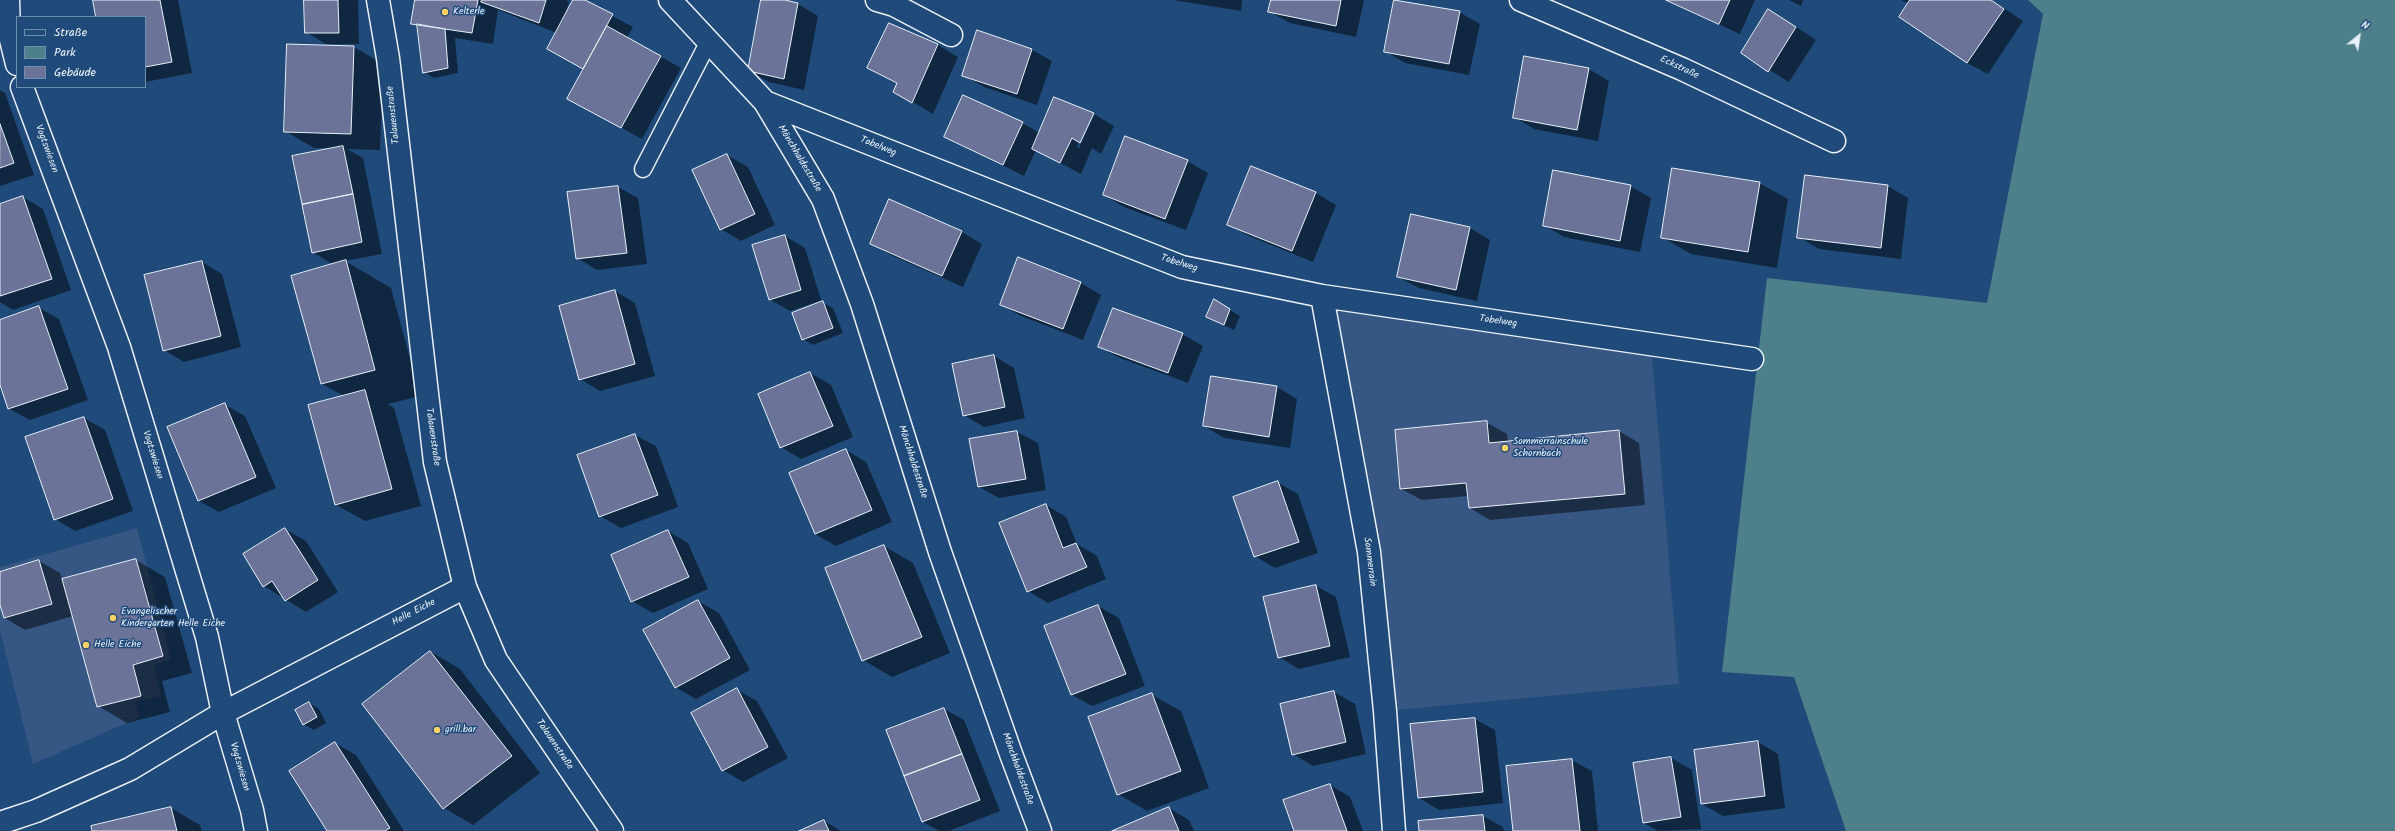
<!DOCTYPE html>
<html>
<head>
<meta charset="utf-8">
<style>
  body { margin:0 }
  #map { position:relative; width:2395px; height:831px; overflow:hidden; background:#1f4a7a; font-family:Kalam,sans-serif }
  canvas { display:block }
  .legend { position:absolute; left:16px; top:16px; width:130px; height:72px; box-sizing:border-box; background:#1f4a7a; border:1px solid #6f8dac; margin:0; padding:5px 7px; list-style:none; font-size:12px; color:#e8f1f8 }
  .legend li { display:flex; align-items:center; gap:8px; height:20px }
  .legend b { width:20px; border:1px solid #6f8dac }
  .north { position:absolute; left:2339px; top:16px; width:40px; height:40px; -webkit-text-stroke:3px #1f4a7a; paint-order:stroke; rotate:30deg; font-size:11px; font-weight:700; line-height:16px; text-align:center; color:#e8f1f8 }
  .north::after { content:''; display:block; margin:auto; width:14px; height:18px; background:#e8f1f8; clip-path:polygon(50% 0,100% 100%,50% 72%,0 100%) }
</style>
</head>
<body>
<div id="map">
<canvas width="2395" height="831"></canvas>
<ul class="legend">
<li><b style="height:5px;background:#1f4a7a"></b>Straße</li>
<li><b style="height:11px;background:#4e808b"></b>Park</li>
<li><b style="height:11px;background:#6b7399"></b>Gebäude</li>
</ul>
<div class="north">N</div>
</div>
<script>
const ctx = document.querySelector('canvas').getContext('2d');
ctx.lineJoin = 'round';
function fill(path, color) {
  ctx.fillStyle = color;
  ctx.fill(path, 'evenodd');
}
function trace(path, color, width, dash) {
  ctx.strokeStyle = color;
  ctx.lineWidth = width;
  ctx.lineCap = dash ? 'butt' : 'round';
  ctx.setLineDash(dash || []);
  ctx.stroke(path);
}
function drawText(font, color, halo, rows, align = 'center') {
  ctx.font = font + ' Kalam,sans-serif';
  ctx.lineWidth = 3;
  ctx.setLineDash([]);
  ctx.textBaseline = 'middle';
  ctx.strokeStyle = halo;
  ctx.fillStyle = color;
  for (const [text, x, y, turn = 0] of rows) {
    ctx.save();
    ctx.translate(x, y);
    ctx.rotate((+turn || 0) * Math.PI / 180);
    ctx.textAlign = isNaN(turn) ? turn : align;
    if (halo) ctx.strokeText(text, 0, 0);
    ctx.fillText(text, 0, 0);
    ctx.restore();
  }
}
fill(new Path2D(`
  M1322 296 1651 344 1679 684 1385 711Z
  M137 528 171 659 154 665 161 696 135 702 140 717 33 764 0 630V567Z`), '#365683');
fill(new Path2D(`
  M2028 0H2395V831H1846L1794 677 1722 672 1767 278 1987 303 2043 14Z`), '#4e808b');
fill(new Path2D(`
  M94 0H178L192 73 145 82V17H97Z
  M305 0H358L359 44H326L306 32Z
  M416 0H565L569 2 565 15 574 0H582L633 27 627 38 681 68 642 139 589 110 585 69 548 49 557 33 498 10 493 44 455 38 458 73 434 78 424 72 419 27 412 23Z
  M762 0H780L798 4 818 16 804 90 769 82 749 71Z
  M1173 0H1242L1241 11Z
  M1272 0H1364L1356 37 1290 23 1270 12Z
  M1395 0 1459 12 1480 24 1469 75 1405 63 1385 51Z
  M1666 0H1755L1740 34Z
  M1789 0H1803L1801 6Z
  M1901 0H1992L2023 21 1988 74 1967 63 1909 4Z
  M1789 22 1816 40 1789 82 1742 53Z
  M889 25 938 45 958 57 933 114 894 91 898 84 868 68Z
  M288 45 354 47 383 64 380 150 347 149 363 158 382 254 345 261 391 288 420 396 388 404 394 408 421 506 365 521 336 505 344 396 322 384 334 265 312 252 293 157 330 148H314L285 131Z
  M1032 50 1052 61 1037 105 984 87 963 75Z
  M1525 57 1589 69 1609 81 1598 141 1534 129 1514 117Z
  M0 90 5 93 34 175 0 186Z
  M1054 98 1094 114 1114 126 1101 154 1092 148 1081 174 1036 150 1024 176 945 137 1022 123 1040 133ZM1092 115H1094L1079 148 1077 147Z
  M727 155 748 167 775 225 741 241 721 229Z
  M1187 161 1208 173 1186 230 1124 207 1104 195Z
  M1251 167 1316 193 1336 205 1313 262 1249 236 1228 224Z
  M1806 176 1888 186 1908 198 1901 259 1819 249 1799 237Z
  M1759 183 1788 199 1777 268 1691 254 1662 237Z
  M1630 186 1651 198 1640 252 1564 237 1544 225Z
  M618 187 638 198 647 264 597 270 577 258Z
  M23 197 43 209 71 290 13 310 0 302V205Z
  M890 201 962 232 982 244 963 287 891 255 871 244Z
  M1470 228 1490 240 1477 301 1419 288 1398 277Z
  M785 236 805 248 822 303 833 308 843 333 813 345 803 339 820 301 790 311 769 299Z
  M1019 258 1081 283 1101 295 1083 340 1021 316 1001 305Z
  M202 262 222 274 241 347 184 362 164 350Z
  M615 291 635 303 655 376 600 391 580 379Z
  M1214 301 1240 316 1234 330 1207 317Z
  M39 308 59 319 88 400 30 420 9 409 0 382V321Z
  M1182 334 1203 346 1188 383 1120 358 1099 347Z
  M994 356 1014 368 1025 418 984 427 964 415Z
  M810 373 831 385 853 437 801 459 781 447Z
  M1212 377 1277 387 1297 399 1290 448 1224 438 1204 426Z
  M225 405 245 416 276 488 219 512 199 501Z
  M84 418 105 430 133 511 75 531 55 519Z
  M1486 422 1507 434 1508 442 1619 431 1639 443 1645 505 1490 520 1470 508 1468 496 1422 500 1401 489Z
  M1017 432 1038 443 1046 490 999 498 979 487 970 440Z
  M635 435 656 446 678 507 621 528 600 516Z
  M846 450 866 462 892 522 836 546 815 534Z
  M1277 482 1298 494 1318 553 1275 568 1255 556Z
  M1046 505 1066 517 1077 544 1097 556 1106 579 1048 603 1028 591Z
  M285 529 306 541 338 592 306 612 264 586Z
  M668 531 688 543 708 589 653 613 632 601Z
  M884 546 913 563 950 653 892 677 863 660Z
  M136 560 165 577 192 673 162 681 170 712 127 723 98 706 73 616 25 630 5 618 0 601V573L39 561 60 573 62 580Z
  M1316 586 1336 597 1350 657 1299 669 1279 657Z
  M698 601 719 613 750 670 696 699 675 687Z
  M1098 606 1119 618 1145 686 1092 706 1072 695 1045 626Z
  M431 652 460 669 540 773 473 825 444 808Z
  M737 690 757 701 788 758 743 782 723 770Z
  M1334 692 1355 704 1366 754 1313 766 1293 754Z
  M1152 695 1181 711 1209 788 1147 811 1118 794Z
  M309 703 319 709 326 723 314 730 303 724Z
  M944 709 964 720 1000 811 949 831H939L923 822Z
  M1475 719 1495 730 1503 803 1439 810 1419 798Z
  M1758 742 1778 754 1785 808 1723 816 1702 804Z
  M335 743 356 755 404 831H328Z
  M1671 758 1692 770 1701 829 1658 831 1644 823 1634 764Z
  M1571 760 1592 771 1598 831H1514Z
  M1330 785 1350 797 1363 831H1295Z
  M171 808 200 825 202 831H93L92 827Z
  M1169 808 1189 820 1194 831H1115Z
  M1483 816 1503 827 1504 831H1420Z
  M824 821 841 831H801Z`), '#0007');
const building = new Path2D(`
  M93 0H160L172 62 145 67V17H96Z
  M304 0H338L339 33H305Z
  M415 0H478L472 33 411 24Z
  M482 0H546L539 23 481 2Z
  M573 0H585L613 14 583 69 547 49Z
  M761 0H785L798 3 784 79 748 71Z
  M1271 0H1341L1336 26 1268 12Z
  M1394 0 1460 11 1449 64 1384 52Z
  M1666 0H1730L1719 24Z
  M1910 0H1991L2004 9 1967 63 1899 17Z
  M1768 9 1796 27 1768 72 1741 53Z
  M889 23 938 44 912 103 893 92 897 83 867 68Z
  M417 24 445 29 448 68 423 73Z
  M607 26 661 56 621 128 567 99Z
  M977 30 1032 49 1017 94 962 76Z
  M287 44 354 46 351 134 284 132Z
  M1524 56 1589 68 1577 130 1513 118Z
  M963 95 1023 122 1003 165 944 137Z
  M1054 97 1094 113 1080 143 1072 138 1060 163 1032 149Z
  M0 124 14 163 0 168Z
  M1125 136 1188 160 1165 219 1103 195Z
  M343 146 353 194 302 204 292 156Z
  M727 154 755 214 720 230 692 170Z
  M1251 166 1316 192 1292 251 1227 225Z
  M1672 168 1760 182 1748 252 1661 238Z
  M1553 170 1631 185 1620 241 1543 226Z
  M1805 175 1888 185 1881 248 1797 238Z
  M618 186 627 253 576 259 567 192Z
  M353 194 362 242 312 253 302 205Z
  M23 196 52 279 0 296V204Z
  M889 199 962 231 942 276 870 244Z
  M1411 214 1470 227 1456 290 1397 277Z
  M785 235 801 290 769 300 752 245Z
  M1018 257 1081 282 1063 329 1000 305Z
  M346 260 375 370 321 384 291 276Z
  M202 261 221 336 163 351 144 275Z
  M615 290 635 364 579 380 559 306Z
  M1214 299 1230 309 1224 325 1206 317Z
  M823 301 833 328 802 340 792 313Z
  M39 306 68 389 8 409 0 385V320Z
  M1113 308 1183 333 1168 373 1098 347Z
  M994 355 1005 407 963 416 952 364Z
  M810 372 833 426 780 448 758 394Z
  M1211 376 1277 386 1269 437 1203 426Z
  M365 390 392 489 335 505 308 405Z
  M225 403 256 477 198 501 167 427Z
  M84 417 113 499 54 520 25 437Z
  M1487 421 1489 443 1619 430 1625 494 1469 508 1466 483 1400 489 1395 430Z
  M1017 431 1026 479 978 487 969 439Z
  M635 434 658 495 599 517 577 455Z
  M846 449 872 510 815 534 789 473Z
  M1278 481 1299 542 1254 557 1233 497Z
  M1046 504 1063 548 1076 543 1087 567 1027 592 999 523Z
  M285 528 318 580 285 601 272 581 263 587 243 554Z
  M668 530 689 577 631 602 611 555Z
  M884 545 922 637 862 661 825 568Z
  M136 559 163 656 133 665 141 696 97 707 62 579Z
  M39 560 52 604 4 618 0 605V572Z
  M1316 585 1330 646 1278 658 1263 597Z
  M698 600 730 658 675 688 643 630Z
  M1098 605 1126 674 1071 695 1044 626Z
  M430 651 512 756 443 809 362 704Z
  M737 688 768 747 722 771 691 713Z
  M1334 691 1346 742 1292 755 1280 704Z
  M1152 693 1181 771 1117 795 1088 717Z
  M309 702 317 717 303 725 295 710Z
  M944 708 962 754 904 776 886 730Z
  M1475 718 1483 792 1418 798 1410 724Z
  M1758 741 1765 796 1701 804 1694 750Z
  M335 742 390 828 385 831H327L289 771Z
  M962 754 980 800 922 822 904 776Z
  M1671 757 1681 817 1643 823 1633 763Z
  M1572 759 1580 831H1513L1506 766Z
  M1330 784 1347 831H1294L1283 800Z
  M171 807 177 831H92L91 826Z
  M1169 807 1179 831H1112Z
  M1483 815 1485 831H1419L1418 821Z
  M824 820 829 831H799Z`);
fill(building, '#6b7399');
trace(building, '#e8f1f8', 1);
const service = new Path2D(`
  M643 169 708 43`);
const minor = new Path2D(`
  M8 0 9 32 17 64
  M670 0 765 102 1182 267 1322 296 1752 359
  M877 0 894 5 951 35
  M1521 0 1682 69 1834 141
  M22 87 119 347 207 637 223 713 252 810 256 831
  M765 102 823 199 862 304 940 552 1011 754 1040 831
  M1322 296 1369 552 1385 711 1394 831
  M0 823 36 811 130 769 223 713 465 587`);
const tertiary = new Path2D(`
  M378 0 388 58 435 462 465 587 496 660 612 831`);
trace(service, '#e8f1f8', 19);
trace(minor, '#e8f1f8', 25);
trace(tertiary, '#e8f1f8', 25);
trace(service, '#1f4a7a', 16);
trace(minor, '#1f4a7a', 22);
trace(tertiary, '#1f4a7a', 22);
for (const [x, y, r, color] of [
  [445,12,4,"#ffd166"],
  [1505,448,4,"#ffd166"],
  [113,618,4,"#ffd166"],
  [86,645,4,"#ffd166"],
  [437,730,4,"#ffd166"]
]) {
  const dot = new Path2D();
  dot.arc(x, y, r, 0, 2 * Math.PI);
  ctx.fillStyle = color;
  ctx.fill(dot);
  trace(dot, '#1f4a7a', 1.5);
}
drawText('10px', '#e8f1f8', '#1f4a7a', [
  ["Kelterle",453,12],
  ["Sommerrainschule",1513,442],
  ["Schornbach",1513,454],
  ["Evangelischer",121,612],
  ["Kindergarten Helle Eiche",121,624],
  ["Helle Eiche",94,645],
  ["grill.bar",445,730]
], 'left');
drawText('10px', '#e8f1f8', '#1f4a7a', [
  ["Eckstraße",1679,68,25],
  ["Talauenstraße",394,115,-96],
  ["Tobelweg",878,147,22],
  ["Vogtswiesen",46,149,70],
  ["Mönchhaldestraße",799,159,59],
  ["Tobelweg",1179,264,17],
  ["Tobelweg",1498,322,8],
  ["Talauenstraße",432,437,82],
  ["Vogtswiesen",152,455,73],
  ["Mönchhaldestraße",912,462,72],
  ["Sommerrain",1369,562,83],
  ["Helle Eiche",414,613,-27],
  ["Talauenstraße",554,745,56],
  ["Vogtswiesen",239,767,74],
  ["Mönchhaldestraße",1017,769,70]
]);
</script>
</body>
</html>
